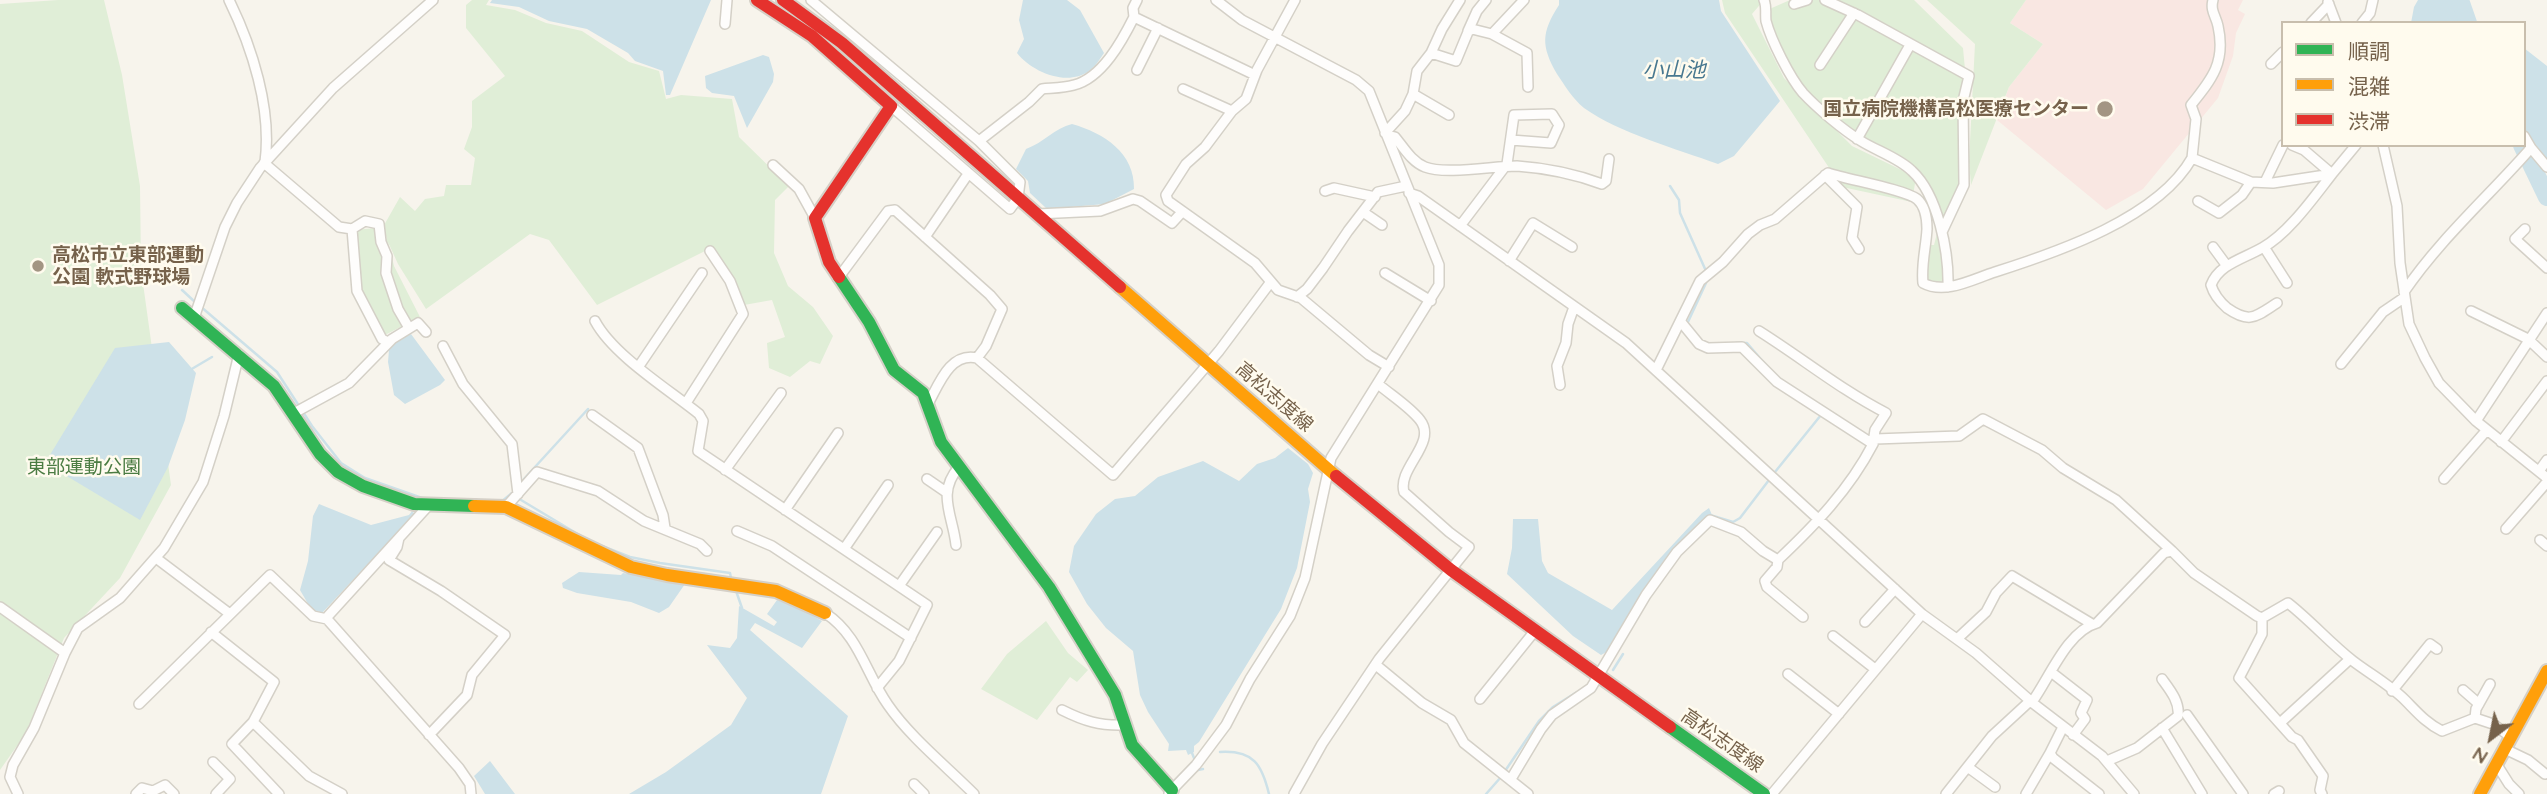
<!DOCTYPE html>
<html>
<head>
<meta charset="utf-8">
<style>
  body { margin:0 }
  #map { position:relative; width:2547px; height:794px; overflow:hidden; background:#f7f4ec; font-family:Quicksand,"Noto Sans JP",sans-serif }
  canvas { display:block }
  .legend { position:absolute; left:2281px; top:21px; width:245px; height:126px; box-sizing:border-box; background:#fffbee; border:2px solid #c8bead; margin:0; padding:9px 12px; list-style:none; font-size:21px; color:#76624b }
  .legend li { display:flex; align-items:center; gap:14px; height:35px }
  .legend b { width:35px; border:2px solid #c8bead }
  .north { position:absolute; left:2456px; top:703px; width:70px; height:70px; -webkit-text-stroke:5px #fffbee; paint-order:stroke; rotate:212deg; font-size:19px; font-weight:700; line-height:28px; text-align:center; color:#76624b }
  .north::after { content:''; display:block; margin:auto; width:24px; height:32px; background:#76624b; clip-path:polygon(50% 0,100% 100%,50% 72%,0 100%) }
</style>
</head>
<body>
<div id="map">
<canvas width="2547" height="794"></canvas>
<ul class="legend">
<li><b style="height:9px;background:#30b455"></b>順調</li>
<li><b style="height:9px;background:#ff9f0a"></b>混雑</li>
<li><b style="height:9px;background:#e5322d"></b>渋滞</li>
</ul>
<div class="north">N</div>
</div>
<script>
const ctx = document.querySelector('canvas').getContext('2d');
ctx.lineJoin = 'round';
function fill(path, color) {
  ctx.fillStyle = color;
  ctx.fill(path, 'evenodd');
}
function trace(path, color, width, dash) {
  ctx.strokeStyle = color;
  ctx.lineWidth = width;
  ctx.lineCap = dash ? 'butt' : 'round';
  ctx.setLineDash(dash || []);
  ctx.stroke(path);
}
function drawText(font, color, halo, rows, align = 'center') {
  ctx.font = font + ' Quicksand,"Noto Sans JP",sans-serif';
  ctx.lineWidth = 5;
  ctx.setLineDash([]);
  ctx.textBaseline = 'middle';
  ctx.strokeStyle = halo;
  ctx.fillStyle = color;
  for (const [text, x, y, turn = 0] of rows) {
    ctx.save();
    ctx.translate(x, y);
    ctx.rotate((+turn || 0) * Math.PI / 180);
    ctx.textAlign = isNaN(turn) ? turn : align;
    if (halo) ctx.strokeText(text, 0, 0);
    ctx.fillText(text, 0, 0);
    ctx.restore();
  }
}
fill(new Path2D(`
  M2026 0H2243L2238 10 2245 14 2236 33 2233 56 2218 98 2143 189 2106 210 1997 120 2009 87 2043 44 2010 23Z`), '#f9e7e2');
fill(new Path2D(`
  M58 0H104L122 75 140 186 141 269 171 485 120 578 64 638 26 733 0 770V4Z
  M472 0H489L486 5 515 10 546 23 582 31 629 62 659 71 666 99 681 95 732 99 739 137 789 186 775 200 774 253 788 286 813 307 833 336 820 364 810 361 790 377 769 368 767 343 785 337 772 300 744 305 734 282 713 247 597 305 549 240 530 234 426 309 398 264 388 242 394 266 420 317 383 336 360 292 355 230 375 228 387 239 383 227 400 197 415 211 425 199 444 196 446 185H471L475 158 464 149 472 127V101L505 76 466 28V5Z
  M1722 0H1764L1752 14 1784 78 1852 146 1916 177 1912 202 1842 187 1725 13Z
  M1790 0H1914L1963 48 1966 80 1961 184 1945 215 1941 248 1944 285 1924 281 1929 245H1934L1942 214 1928 184 1914 167 1858 135 1806 92 1792 77 1765 11Z
  M1927 0H2026L2010 23 2043 44 2009 87 1971 185 1969 161 1975 44Z
  M1046 621 1068 653 1088 670 1077 682 1070 677 1037 720 981 689 1007 654Z`), '#e0eed7');
fill(new Path2D(`
  M492 0H711L670 95H666L663 71 635 61 628 53 587 29 549 21 519 7 490 3Z
  M1023 0H1067L1080 10 1104 53C1100 59 1095 67 1089 71 1067 87 1032 72 1017 53L1024 39 1019 20Z
  M1559 0H1719L1721 11 1780 101 1734 156 1718 164C1677 149 1619 133 1584 108 1573 99 1565 86 1557 74 1541 46 1541 33 1559 5Z
  M2418 0H2466L2465 23H2411L2414 7Z
  M2524 48 2547 66V162L2534 146 2524 130Z
  M763 55 769 57 774 74 773 82 747 128 734 96 712 93 706 88 705 76Z
  M1072 124C1104 133 1135 153 1134 189L1105 204 1047 209 1030 193 1028 181 1016 169 1026 149C1043 143 1055 128 1072 124Z
  M411 334 445 380 440 385 405 404 394 395 388 362 389 350 393 343Z
  M169 342 196 373 185 420 168 467 140 520 45 463 115 348Z
  M1288 448 1308 464 1313 473 1308 489 1310 502 1297 568 1281 609 1199 742 1194 746V752L1188 755 1186 750 1168 751 1169 744 1148 712 1140 695 1133 651 1106 628 1087 604 1069 572 1074 546 1096 514 1115 499 1135 496 1158 477 1203 461 1239 481 1257 464 1275 458Z
  M319 504 371 525 409 515 412 511 415 514 322 613 311 609 300 590 308 561 313 516Z
  M1709 508 1712 515 1687 542 1610 650 1601 655 1573 636 1507 574 1512 548 1513 519H1538L1542 561 1548 573 1612 610 1702 513Z
  M579 572 621 575 623 573 685 584 669 607 659 613 631 602 577 593 563 588 562 583Z
  M777 600 797 607 822 621 802 648 755 623 750 630 848 716 821 794H629L666 772 731 725 747 698 707 645 730 648 737 638 739 606 774 626 777 622 767 614Z
  M490 761 515 794H485L474 776Z`), '#cde1e8');
trace(new Path2D(`
  M1670 186 1679 200 1680 213 1706 271
  M182 290 195 302
  M200 306 277 372 312 426 341 463 365 478 422 498
  M1687 324 1706 283
  M1736 343H1747L1765 364
  M190 370 212 357
  M1775 472 1821 415
  M524 479 588 409
  M511 494 586 539
  M501 502 512 493
  M1710 515 1733 522 1740 518 1769 480
  M592 542 630 557 660 563 730 573 731 578
  M735 588 742 608
  M1613 670 1623 654
  M1220 752C1254 750 1262 765 1269 794
  M1192 753 1194 758
  M1198 770 1203 769
  M1505 771 1539 721 1553 707 1577 692
  M1486 794 1501 777`), '#cde1e8', 2.5);
trace(new Path2D(`
  M2460 0 2468 23
  M2522 145 2547 197`), '#cde1e8', 18);
const street = new Path2D(`
  M229 0C252 47 272 109 265 162
  M811 0 979 141 1020 182 1018 198 1010 209 891 106
  M1137 0 1133 8 1134 17 1255 75
  M1295 0 1257 70 1246 99 1232 111 1205 147 1186 164 1166 195 1168 201 1255 263 1278 290 1301 298 1369 355 1389 367
  M1764 0C1767 7 1765 13 1766 21 1771 40 1790 78 1803 93 1817 108 1843 130 1861 141 1877 151 1899 158 1912 171 1938 195 1949 252 1948 287
  M1825 0 1858 15 1969 76 1963 101 1964 185 1942 232
  M2213 0C2210 11 2216 16 2218 26 2226 62 2212 79 2191 105L2196 119 2192 158 2251 182 2273 183 2332 174 2356 145
  M2328 2 2336 23
  M1794 4 1807 0
  M2311 23 2329 4
  M2362 23 2370 13 2373 0
  M725 24 727 0
  M1468 31 1477 11 1486 0
  M1492 34 1524 0
  M1431 53 1456 61 1468 32 1472 29 1492 34 1527 53 1528 87
  M2271 64 2283 52
  M1820 65 1854 13
  M1137 70 1158 28
  M1183 89 1232 111
  M1413 94 1449 115
  M1385 133 1405 111 1413 94 1417 71 1431 53 1442 29 1460 0
  M1387 135 1395 137C1404 148 1412 162 1425 167 1445 175 1494 166 1517 166 1546 168 1575 174 1602 184L1606 181 1609 159
  M2524 136 2531 148
  M1857 139 1910 45
  M979 141 1029 102 1042 89C1052 88 1064 88 1074 85 1102 78 1122 41 1134 17
  M2383 145 2397 206 2400 263 2409 324 2425 358 2439 383 2476 421 2547 478
  M264 163 339 227 352 229 365 221 379 224 381 242 387 256 386 273 398 309 409 328
  M773 165 799 189 815 218
  M1825 175 1857 207 1852 238 1859 249
  M2265 182 2283 145
  M1325 191 1334 188 1375 197
  M1409 193 1418 196 1626 343 1922 614 1976 653 2034 704 2102 756 2134 794
  M2198 201 2219 213 2242 195 2251 182
  M1363 212 1382 225
  M1037 214 1100 211 1133 199 1140 201 1172 223 1182 212
  M1460 226 1507 164 1514 115 1552 114 1559 125 1551 143 1511 140
  M352 229 357 291 382 339 388 342
  M2525 229 2515 239 2547 268
  M925 237 968 174
  M2213 247 2227 266
  M2264 247 2287 283
  M1509 261 1533 223 1572 247
  M1385 273 1431 301
  M839 277 888 211 895 210 990 295 1002 309 986 346 977 358
  M2404 292C2440 239 2489 196 2531 148L2547 167
  M1297 297 1307 289 1323 268 1348 231 1378 192 1406 186
  M2277 303C2255 317 2250 324 2227 308 2219 301 2214 295 2211 285 2219 264 2243 259 2262 248 2288 234 2314 197 2332 174L2304 150 2292 145
  M2471 311 2528 339 2547 357
  M194 318 225 227 237 203 260 168 333 88 433 0
  M595 321C613 355 668 389 699 414L703 421 698 451 927 605 899 661 877 688
  M1759 331C1802 358 1841 390 1886 413L1875 430 1873 443
  M443 346 463 384 512 444 518 494
  M2341 364 2383 312 2405 297
  M639 366 702 273
  M1656 370 1700 281 1723 262 1748 234 1760 225 1775 219 1828 173C1849 180 1903 189 1917 199 1925 206 1927 220 1927 229 1926 248 1921 264 1923 283 1945 295 1973 279 1995 272 2058 252 2158 218 2192 158
  M1560 385 1557 366 1566 343 1568 324 1574 307
  M686 403 743 314 730 281 710 251
  M928 404C939 384 950 352 977 358L1113 475 1219 351 1270 283
  M294 413 349 383 392 339 418 323 426 332
  M592 415 638 448 663 515 665 528
  M2476 421 2547 313
  M1875 439 1959 436 1983 419 2042 450 2063 468 2116 500 2172 551
  M2501 442 2547 381
  M725 470 781 393
  M2539 471 2547 460
  M927 479 946 492
  M2444 479 2486 431
  M506 507 537 472 598 491 644 521 700 544 707 551
  M785 510 838 433
  M2506 529 2547 482
  M737 531 772 546 911 638
  M399 538 397 547 389 560 441 591 505 635 472 675 467 695 429 735
  M2540 540 2547 546
  M956 545C953 516 936 493 959 467
  M844 549 888 485
  M156 558 230 614
  M1778 560 1777 567 1765 581 1767 587 1803 617
  M899 586 937 532
  M0 607 65 653
  M825 613C859 635 866 674 888 705 910 737 946 766 974 794
  M2262 618V634L2239 678 2292 737 2298 740 2323 776 2320 790 2322 794
  M327 619 328 616 429 505
  M1865 622 1895 589
  M211 632 274 682 253 722 309 776 342 794
  M1833 636 1875 669
  M1957 639 1986 612 1996 593 2012 576 2092 624
  M1376 665 1422 703 1451 720 1464 743 1528 794
  M2051 672 2087 700 2081 713 2085 719 2073 735
  M1788 674 1839 714
  M2463 690 2479 704
  M2392 691 2430 644 2437 649
  M1480 699 1534 632
  M2032 702C2049 679 2067 631 2097 623L2164 553 2172 551 2194 573 2257 616 2262 618 2288 603C2311 621 2330 643 2353 661 2370 674 2390 685 2405 700 2417 712 2426 723 2442 731L2475 718 2493 724 2511 737
  M139 704 270 575 313 616 327 619 459 768 470 784 471 794
  M1062 710C1084 721 1100 726 1124 725
  M2187 715 2243 794
  M2475 718 2476 709 2490 684
  M253 722 232 744 279 794
  M2280 723 2350 659
  M2063 727 2050 753 2053 758 2099 794
  M2162 728 2202 794
  M2505 749 2528 760 2545 774
  M2107 761 2137 748 2178 716C2180 702 2170 690 2162 679
  M213 762 230 779 216 794
  M2497 765 2509 784 2519 794
  M1969 768 1995 787
  M1511 779 1541 729 1552 715 1591 688 1646 595 1677 552 1710 520 1741 532 1763 551 1778 560C1815 525 1849 490 1873 444L1777 382 1742 347 1708 348 1699 344 1681 322
  M914 784 924 794
  M1169 793 1196 765 1226 725 1250 679 1290 616 1305 578 1331 458 1439 285V265L1369 91 1356 80 1242 20 1216 0
  M18 794 10 777 13 765 34 728 65 653 78 628 120 598 164 548 203 482 224 416 239 354
  M136 794 142 788 153 791 165 785 174 794
  M1294 794 1322 744 1379 659 1469 547 1449 532 1404 492C1397 468 1438 443 1420 420 1410 407 1391 395 1378 384
  M1772 794 1922 614
  M1946 794 1992 736 2030 701
  M2026 794 2050 753
  M2274 794 2279 791`);
const fast = new Path2D(`
  M839 277 869 322 894 370 923 393 941 442 1049 587 1115 695 1132 745 1172 790
  M182 308 274 386 320 454 338 472 363 486 414 504 474 506
  M1670 727 1764 794`);
const slow = new Path2D(`
  M1120 287 1336 476
  M474 506 506 507 631 567 667 575 776 591 825 613
  M2480 794 2547 671`);
const jam = new Path2D(`
  M757 0 812 36 891 106 815 218 829 262 839 277
  M783 0 842 43 1120 287
  M1336 476 1451 570 1670 727`);
trace(street, '#d4d0c7', 12);
trace(fast, '#d5d0c7', 16);
trace(slow, '#d5d0c7', 16);
trace(jam, '#d5d0c7', 16);
trace(street, '#fefdfc', 9);
trace(fast, '#30b455', 12);
trace(slow, '#ff9f0a', 12);
trace(jam, '#e5322d', 12);
for (const [x, y, r, color] of [
  [2105,109,9,"#a39583"],
  [38,266,7,"#a39583"]
]) {
  const dot = new Path2D();
  dot.arc(x, y, r, 0, 2 * Math.PI);
  ctx.fillStyle = color;
  ctx.fill(dot);
  trace(dot, '#fffbee', 2.5);
}
drawText('bold 19px', '#76624b', '#fffbee', [
  ["国立病院機構高松医療センター",2089,109],
  ["高松市立東部運動",52,255,"left"],
  ["公園 軟式野球場",52,277,"left"]
], 'right');
drawText('19px', '#76624b', '#fffbee', [
  ["高松志度線",1274,397,41],
  ["高松志度線",1722,741,35]
]);
drawText('19px', '#4b7c43', '#fffbee', [
  ["東部運動公園",84,467]
]);
drawText('italic 21px', '#487890', '#fffbee', [
  ["小山池",1674,71]
]);
</script>
</body>
</html>
